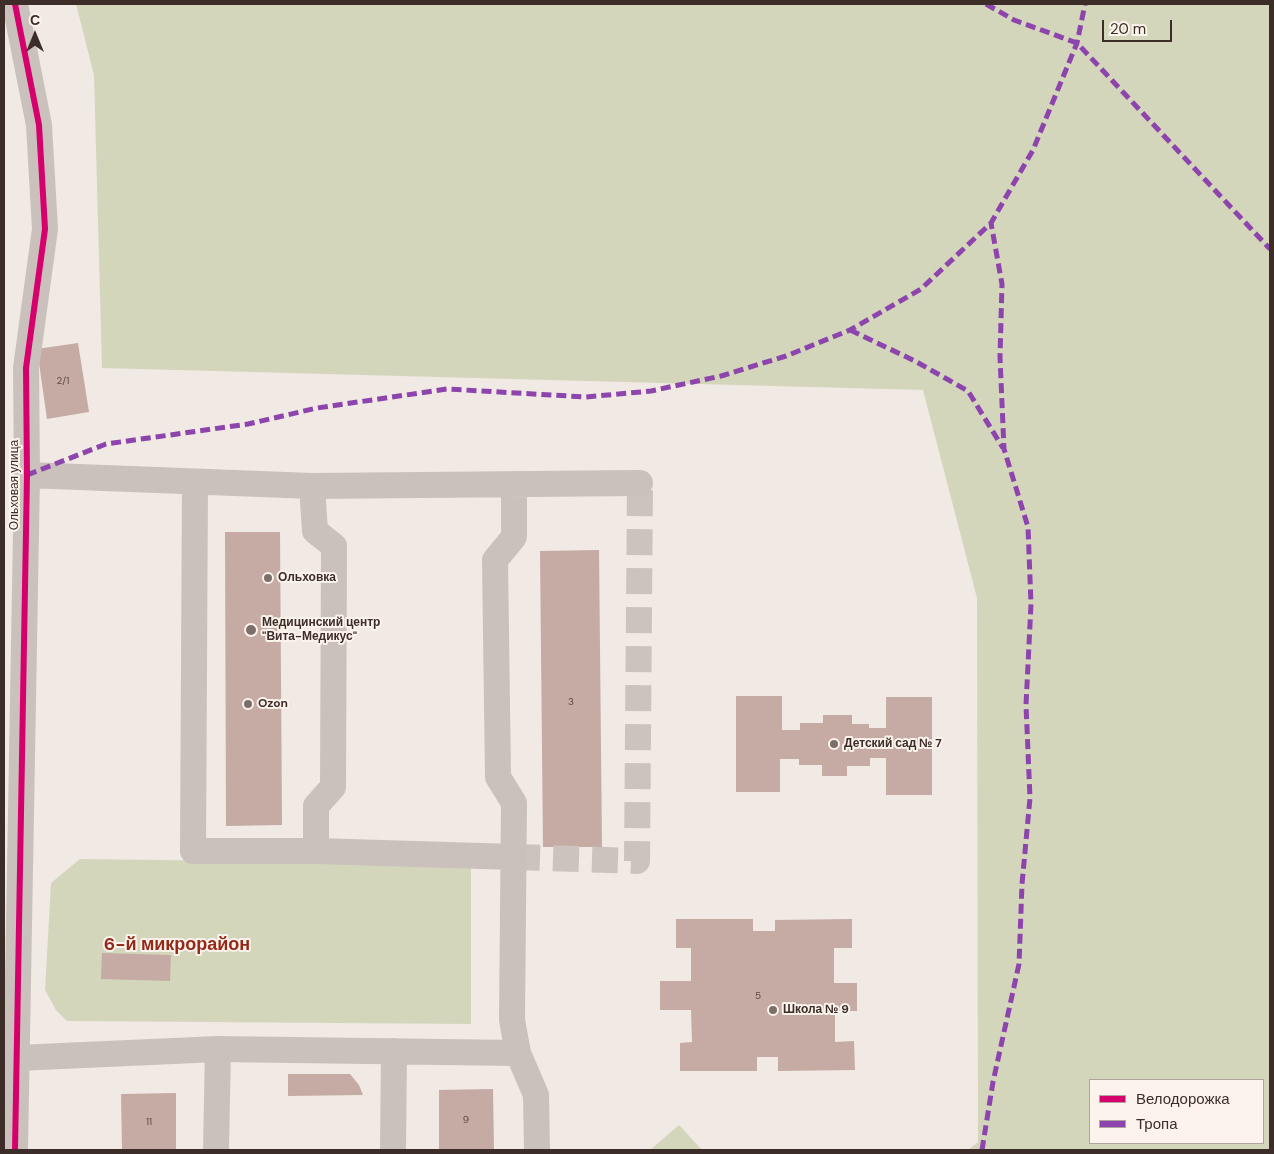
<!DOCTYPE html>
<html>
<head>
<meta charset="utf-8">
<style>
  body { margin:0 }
  #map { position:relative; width:1274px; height:1154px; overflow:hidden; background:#f0e9e4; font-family:"DM Sans",sans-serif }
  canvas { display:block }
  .frame { position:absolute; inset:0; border:5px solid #3c2d29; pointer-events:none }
  .legend { position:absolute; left:1089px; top:1079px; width:175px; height:65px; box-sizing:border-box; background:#fcf3ec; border:1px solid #afa49e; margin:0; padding:6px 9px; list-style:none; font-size:15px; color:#3c2d29 }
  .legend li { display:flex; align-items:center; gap:10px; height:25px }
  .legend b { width:25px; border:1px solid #afa49e }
  .north { position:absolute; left:10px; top:10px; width:50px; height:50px; -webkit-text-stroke:4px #fcf3ec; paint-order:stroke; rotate:0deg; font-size:14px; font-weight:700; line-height:20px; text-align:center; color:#3c2d29 }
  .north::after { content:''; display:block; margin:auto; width:18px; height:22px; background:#3c2d29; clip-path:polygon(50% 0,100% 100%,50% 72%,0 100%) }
  .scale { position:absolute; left:1102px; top:20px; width:70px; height:22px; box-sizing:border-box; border:2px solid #3c2d29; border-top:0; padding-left:6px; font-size:15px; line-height:18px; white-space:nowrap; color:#3c2d29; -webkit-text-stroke:4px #fcf3ec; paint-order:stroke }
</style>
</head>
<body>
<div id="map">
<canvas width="1274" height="1154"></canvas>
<div class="frame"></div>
<ul class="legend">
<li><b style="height:6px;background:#d6006c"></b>Велодорожка</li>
<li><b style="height:6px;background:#8e44ad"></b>Тропа</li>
</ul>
<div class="north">С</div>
<div class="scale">20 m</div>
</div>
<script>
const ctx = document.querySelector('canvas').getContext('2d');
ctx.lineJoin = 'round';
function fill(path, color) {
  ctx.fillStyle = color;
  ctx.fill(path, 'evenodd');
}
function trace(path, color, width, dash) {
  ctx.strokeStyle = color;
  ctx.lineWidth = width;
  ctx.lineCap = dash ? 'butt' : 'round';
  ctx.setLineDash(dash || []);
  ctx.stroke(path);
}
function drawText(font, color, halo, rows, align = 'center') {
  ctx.font = font + ' "DM Sans",sans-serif';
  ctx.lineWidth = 4;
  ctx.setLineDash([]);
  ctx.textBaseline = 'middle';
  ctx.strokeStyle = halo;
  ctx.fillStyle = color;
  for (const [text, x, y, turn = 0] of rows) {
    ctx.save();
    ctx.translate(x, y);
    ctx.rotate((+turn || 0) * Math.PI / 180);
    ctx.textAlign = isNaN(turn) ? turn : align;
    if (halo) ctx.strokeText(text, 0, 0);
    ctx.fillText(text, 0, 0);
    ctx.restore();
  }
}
fill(new Path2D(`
  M76 4H1270V1150H968L978 1142 977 598 923 390 102 368 94 75ZM1090 1080H1263V1143H1090Z
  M80 859 471 864V1024L67 1021 56 1010 45 990 51 883Z
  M679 1125 702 1150H650Z`), '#d4d6bc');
fill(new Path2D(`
  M78 343 89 412 47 419 37 349Z
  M225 532H280L282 825 226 826Z
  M599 550 602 847H543L540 551Z
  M736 696H782V730H800V723H823V715H852V724H869V728H886V697H932V795H886V758H870V766H847V776H822V765H799V759H780V792H736Z
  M676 919H753V931H775V920L852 919V948H834V983H857V1011H835V1042L854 1041 855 1070 778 1071V1057H757V1071H680V1043L692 1042 691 1010H660V981H691V948H676Z
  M102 953 171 955 170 981 101 979Z
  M288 1074H350L359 1085 363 1095 288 1096Z
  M493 1089 494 1150H439V1090Z
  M176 1093V1150H122L121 1094Z`), '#c6aaa4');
trace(new Path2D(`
  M514 857 637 861 640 483`), '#ccc3bf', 26, [26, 13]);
trace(new Path2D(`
  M15 4 39 125 45 229 26 368 27 475 15 1150
  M27 475 312 486 640 483
  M195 482 193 851H316
  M514 484V537L495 560 498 777 514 803 512 1020 518 1053 536 1095 537 1150
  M312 486 315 531 334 546 333 787 316 806V851L514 857
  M218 1049 518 1053
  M17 1058 218 1049 216 1150
  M393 1150 394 1051`), '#cac1bc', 26);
trace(new Path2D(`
  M986 4 1014 20 1077 43 1270 249
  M850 330 915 361 968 391 1003 448
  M27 475 106 444 248 424 317 408 447 389 586 397 651 391 721 376 786 356 850 330 921 289 991 223 1033 150 1077 43 1085 4
  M982 1150 993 1082 1019 964 1022 884 1030 798 1026 705 1031 604 1028 527 1004 449 1000 357 1002 284 991 223`), '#8e44ad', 5, [10, 5]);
trace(new Path2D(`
  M15 4 39 125 45 229 26 368 27 475 15 1150`), '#d6006c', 6);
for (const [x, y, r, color] of [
  [268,578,5,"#7b6f6a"],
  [251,630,6,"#7b6f6a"],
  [248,704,5,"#7b6f6a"],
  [834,744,5,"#7b6f6a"],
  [773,1010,5,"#7b6f6a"]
]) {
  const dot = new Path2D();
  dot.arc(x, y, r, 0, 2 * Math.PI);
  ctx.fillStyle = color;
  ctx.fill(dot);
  trace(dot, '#fcf3ec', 2);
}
drawText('10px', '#5e4c48', null, [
  ["2/1",63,381],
  ["3",571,702],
  ["5",758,996],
  ["9",466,1120],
  ["11",149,1122]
]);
drawText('12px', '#3c2d29', '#fcf3ec', [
  ["Ольховая улица",15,485,-90]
]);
drawText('bold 12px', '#3c2d29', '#fcf3ec', [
  ["Ольховка",278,578],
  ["Медицинский центр",262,623],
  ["\"Вита-Медикус\"",262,637],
  ["Ozon",258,704],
  ["Детский сад № 7",844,744],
  ["Школа № 9",783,1010]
], 'left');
drawText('bold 18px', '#952918', '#fcf3ec', [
  ["6-й микрорайон",177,945]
]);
</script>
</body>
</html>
